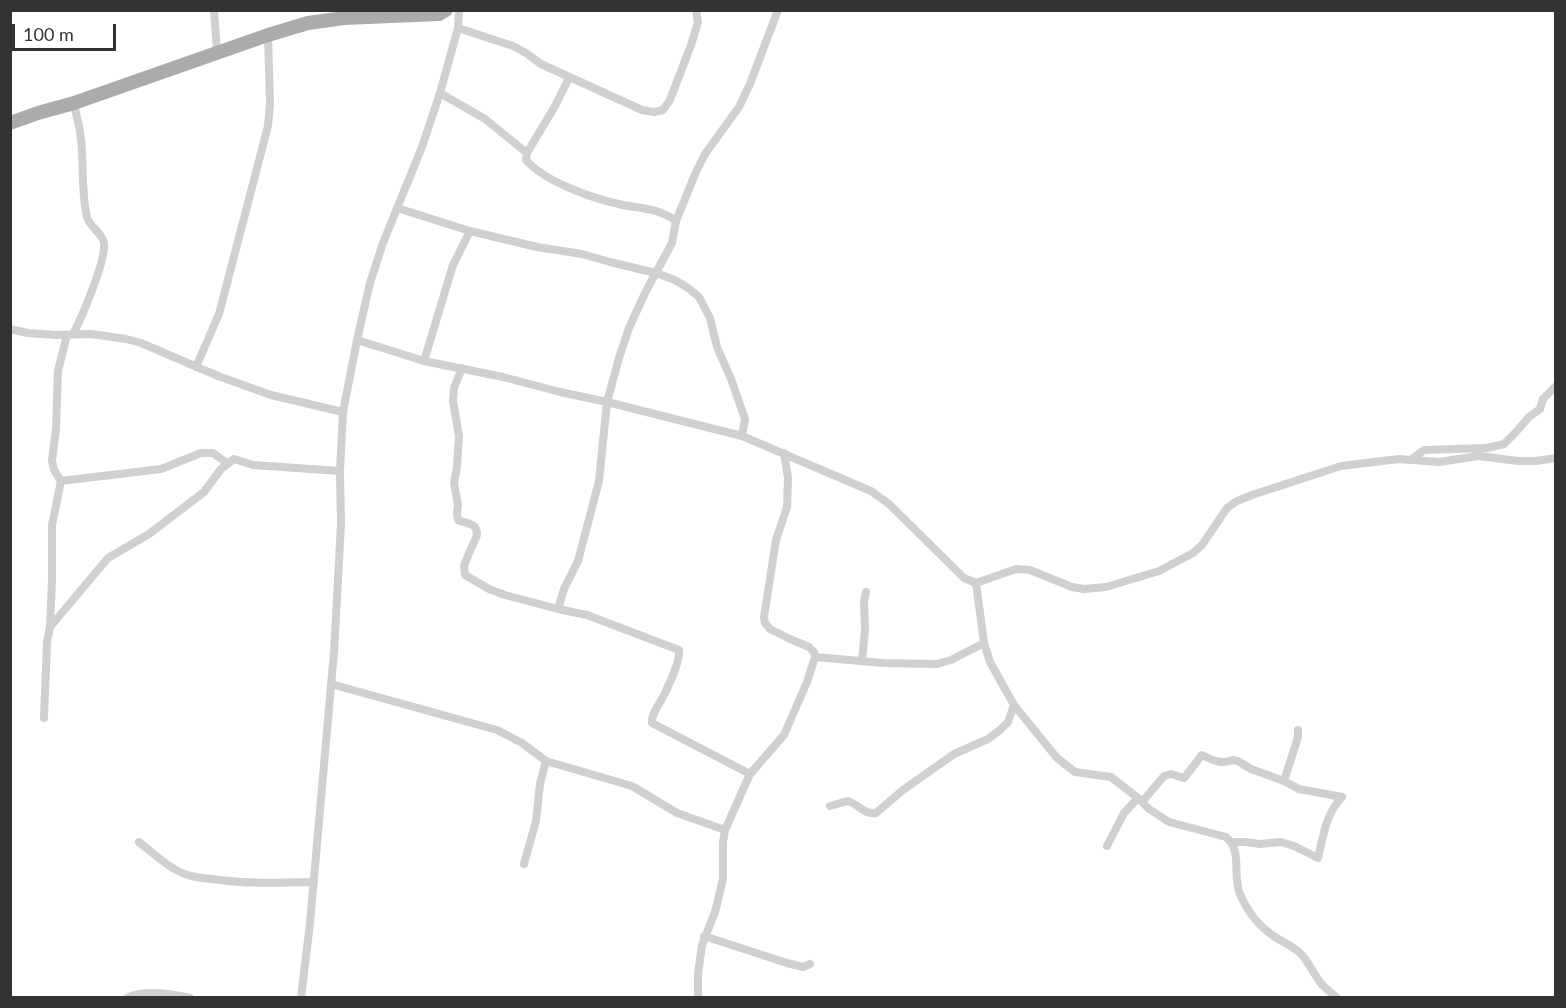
<!DOCTYPE html>
<html>
<head>
<meta charset="utf-8">
<style>
  body { margin:0 }
  #map { position:relative; width:1566px; height:1008px; overflow:hidden; background:#fff; font-family:Lato,sans-serif }
  canvas { display:block }
  .frame { position:absolute; inset:0; border:12px solid #333; pointer-events:none }
  .scale { position:absolute; left:12px; top:24px; width:104px; height:27px; box-sizing:border-box; border:3px solid #333; border-top:0; padding-left:8px; font-size:18px; line-height:21px; white-space:nowrap; color:#333; -webkit-text-stroke:4px #fff; paint-order:stroke }
</style>
</head>
<body>
<div id="map">
<canvas width="1566" height="1008"></canvas>
<div class="frame"></div>
<div class="scale">100 m</div>
</div>
<script>
const ctx = document.querySelector('canvas').getContext('2d');
ctx.lineJoin = 'round';
function trace(path, color, width, dash) {
  ctx.strokeStyle = color;
  ctx.lineWidth = width;
  ctx.lineCap = dash ? 'butt' : 'round';
  ctx.setLineDash(dash || []);
  ctx.stroke(path);
}
trace(new Path2D(`
  M214 10 217 52
  M458 28 513 46 526 53 541 64 642 110 654 112 663 110 670 100 691 45 698 22 696 10
  M569 78 555 106 527 153 526 160C545 182 594 199 623 205 643 209 658 208 676 221
  M440 93 485 119 527 153
  M397 208 470 231 537 247 582 254 610 262 656 273 675 280 688 288 699 297 710 318 717 347 731 379 745 419 742 436
  M10 329 28 333 56 335 91 334 126 339 141 343 218 376 271 395 343 412
  M73 334C82 317 106 261 104 243 102 232 90 228 87 217 81 192 84 165 81 139 80 127 76 115 74 103
  M357 340 424 361 503 377 560 392 607 402 742 436 871 491 889 504 964 578 976 583 1016 569 1030 570 1072 587 1084 589 1106 587 1159 571 1193 553 1202 545 1227 508 1237 501 1252 495 1341 466 1399 459 1439 462 1479 456 1518 461H1536L1556 458
  M424 361 453 265 470 231
  M196 367 219 314 268 126 270 104 268 35
  M462 368 454 388 453 401 459 436 457 467 454 483 458 505 457 515 458 520C467 524 478 523 477 535L467 558 464 566 465 575 489 589 505 595 558 609 587 615 679 650C680 662 669 685 663 697 659 705 651 714 652 723L750 774
  M1412 459 1424 450 1487 448 1504 444 1516 432 1529 417 1540 409 1543 399 1556 386
  M61 481 161 469 201 453H213L227 463
  M976 583 984 643 990 662 1014 705 1057 758 1075 772 1111 777 1138 798 1149 809 1169 822 1226 837C1243 851 1232 876 1240 894 1247 911 1260 927 1275 937 1283 942 1292 946 1299 952 1308 960 1313 973 1320 982 1324 988 1332 993 1337 998
  M558 609 564 589 578 561 599 481 607 402 619 358 629 328 645 293 672 243 676 221 696 172 705 154 739 107 750 84 778 10
  M50 627 108 558 149 534 204 492 221 469 234 459 253 465 340 471
  M815 657 883 663 937 664 951 660 984 643
  M862 661 865 630 864 602 866 592
  M331 684 497 730 522 743 546 761 632 786 677 813 725 830
  M44 718 47 642 50 627 52 580V525L61 481 54 470 52 461 56 429 58 371 67 335
  M1298 730V737L1284 781 1299 789 1342 797
  M1142 802 1164 776 1171 774 1184 778 1202 755C1212 760 1222 765 1232 760L1238 761 1251 769 1284 781
  M830 806 848 801C858 804 864 815 876 813L903 790 954 754 988 739 1000 730 1008 722 1014 705
  M139 842C152 852 165 865 180 872 190 877 201 878 212 879 245 884 280 883 314 882
  M1232 842H1245L1260 844 1281 842 1294 846 1318 858C1323 837 1326 813 1342 797
  M1107 846 1124 813 1138 798
  M524 864 536 821 540 784 546 761
  M704 936 787 963 803 967 810 964
  M127 998C144 989 172 994 190 998
  M301 998 310 923 334 652 341 524 340 471 343 412 357 340 370 283 383 243 422 147 440 93 458 28 459 10
  M698 998V974L702 945 715 912 723 879V842L725 830 750 774 784 735 807 682 815 657 814 652 809 647 790 639 770 629 765 623 764 617 776 540 787 507 788 478 784 453`), '#d0d0d0', 8);
trace(new Path2D(`
  M10 123 38 113 74 103 268 35 308 23 344 18 439 14 446 10`), '#ababab', 14);
</script>
</body>
</html>
